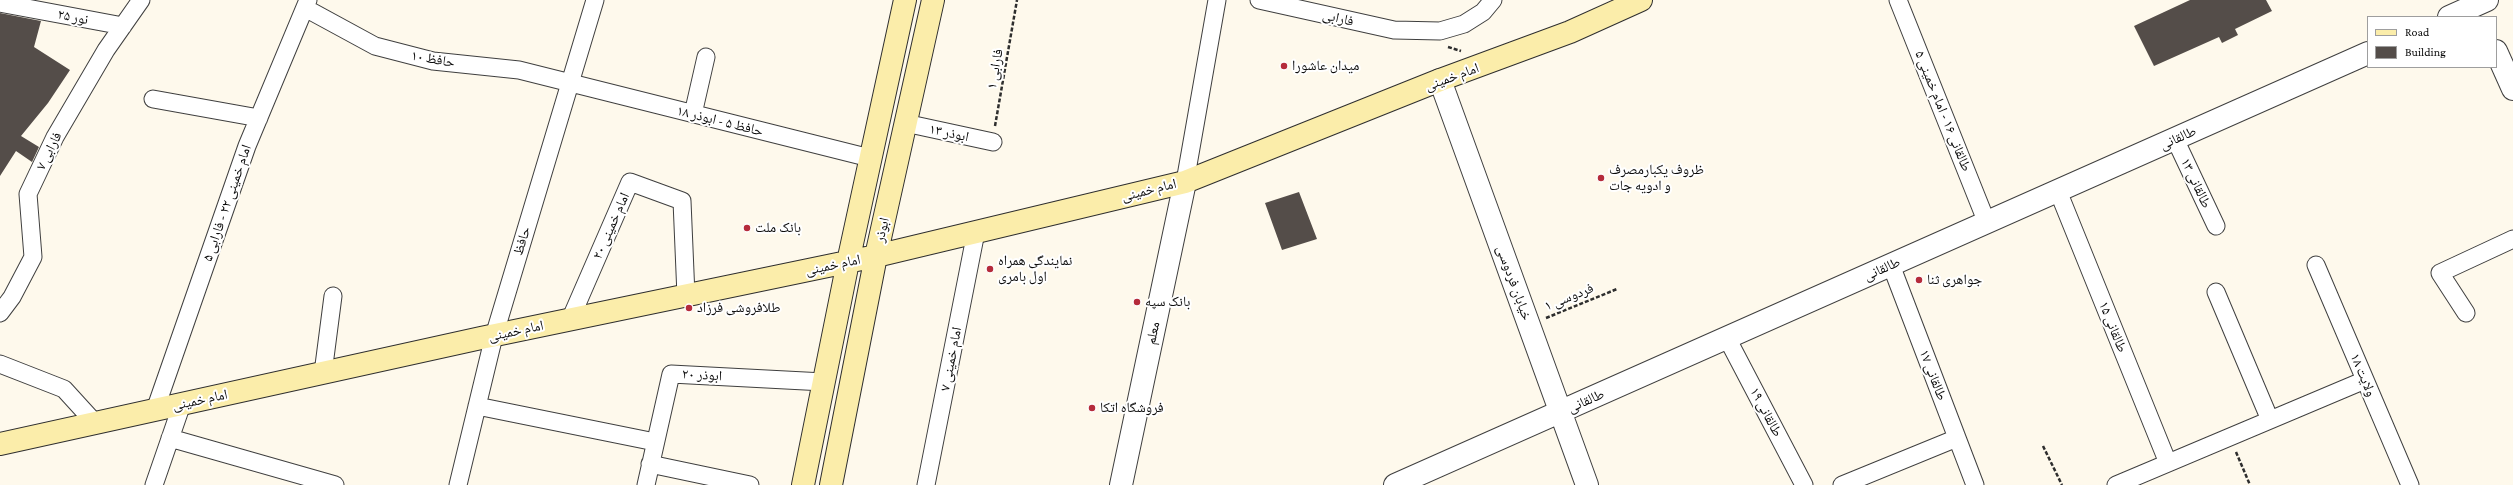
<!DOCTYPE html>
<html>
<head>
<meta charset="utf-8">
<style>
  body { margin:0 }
  #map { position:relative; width:2513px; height:485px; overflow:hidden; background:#fef9ec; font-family:"Crimson Pro",serif }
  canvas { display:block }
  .legend { position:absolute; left:2367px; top:16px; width:130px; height:52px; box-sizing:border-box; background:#fff; border:1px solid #9e9e9e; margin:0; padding:5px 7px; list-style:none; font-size:12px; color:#0c0c0c }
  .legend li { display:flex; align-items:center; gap:8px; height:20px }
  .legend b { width:20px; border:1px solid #9e9e9e }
</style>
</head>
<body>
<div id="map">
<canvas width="2513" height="485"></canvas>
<ul class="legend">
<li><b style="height:5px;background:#fbedaa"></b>Road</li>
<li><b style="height:11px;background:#544d49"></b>Building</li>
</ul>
</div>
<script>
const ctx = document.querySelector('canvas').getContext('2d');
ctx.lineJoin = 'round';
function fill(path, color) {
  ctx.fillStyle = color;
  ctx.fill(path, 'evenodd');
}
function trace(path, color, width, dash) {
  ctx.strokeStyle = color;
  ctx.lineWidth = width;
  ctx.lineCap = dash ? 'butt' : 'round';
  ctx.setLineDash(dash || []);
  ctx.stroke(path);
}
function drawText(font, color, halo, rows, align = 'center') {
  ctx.font = font + ' "Crimson Pro","Noto Naskh Arabic",serif';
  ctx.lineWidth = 4;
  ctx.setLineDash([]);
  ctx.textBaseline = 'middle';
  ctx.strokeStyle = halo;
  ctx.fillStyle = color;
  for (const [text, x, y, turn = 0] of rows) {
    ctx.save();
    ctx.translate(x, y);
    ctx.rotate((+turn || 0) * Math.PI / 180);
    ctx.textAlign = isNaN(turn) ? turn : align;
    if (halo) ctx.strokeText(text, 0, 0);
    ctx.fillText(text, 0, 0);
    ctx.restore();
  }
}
fill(new Path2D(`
  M2190 0H2266L2272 11 2235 29 2238 35 2222 43 2219 37 2154 66 2134 26Z
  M0 13 41 21 34 47 70 70 48 103 21 136 39 147 32 162 16 151 0 176Z
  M1299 192 1317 239 1282 250 1265 203Z`), '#544d49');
const minor = new Path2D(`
  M1259 0 1394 30 1440 31 1464 24 1483 12 1493 0
  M1898 0 1987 223
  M0 3 123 26
  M305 8 375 46 433 61 519 70 870 158
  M153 99 259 118
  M693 114 706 57
  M905 123 993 142
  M2175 139 2216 226
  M1185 182 1217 0
  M2058 191 2168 463
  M1891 265 1975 485
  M2316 265 2410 485
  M2216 292 2270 420
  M0 313 12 297 33 257 28 194 55 137 106 50 141 0
  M2466 313 2440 273 2513 239
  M570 320 630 182 682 201 686 296
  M1727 338 1804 485
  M0 364 64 389 95 423
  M323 373 333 296
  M477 406 655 442
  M155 410 247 146 308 0
  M170 438 335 485
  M650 464 750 485
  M154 485 182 404
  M458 485 494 336 595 0
  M646 485 671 374 824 382
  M926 485 976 232
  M1842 485 1957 438
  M2116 485 2365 380`);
const tertiary = new Path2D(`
  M2449 17 2487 0
  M2496 51 2513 89
  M1440 80 1587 485
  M1121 485 1185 182
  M1395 485 2368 53`);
const secondary = new Path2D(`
  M0 444 481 338 876 256 1185 182 1440 80 1570 32 1641 0
  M803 485 848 262 905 0
  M831 485 876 256 933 0`);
trace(minor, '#3f3f3f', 19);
trace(tertiary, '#3f3f3f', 24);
trace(secondary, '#2e2e2e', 24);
trace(new Path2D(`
  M1448 47 1461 51
  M995 126 1017 0
  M1546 318 1617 289
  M2043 446 2062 485
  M2236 452 2250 485`), '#2e2e2e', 2.5, [4, 2]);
trace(minor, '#fff', 17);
trace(tertiary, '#fff', 22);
trace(secondary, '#fbedaa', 22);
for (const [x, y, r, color] of [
  [1284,66,4,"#b52b3b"],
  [1601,178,4,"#b52b3b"],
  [747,228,4,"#b52b3b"],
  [990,269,4,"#b52b3b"],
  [1919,280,4,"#b52b3b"],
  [1137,302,4,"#b52b3b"],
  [689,308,4,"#b52b3b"],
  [1092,408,4,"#b52b3b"]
]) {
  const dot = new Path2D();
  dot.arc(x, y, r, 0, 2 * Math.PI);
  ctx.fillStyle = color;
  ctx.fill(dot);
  trace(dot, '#fff', 1.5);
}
drawText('14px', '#0c0c0c', '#fff', [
  ["نور ۲۵",73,17,11],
  ["فارابی",1338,18,13],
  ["حافظ ۱۰",433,59,10],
  ["فارابی ۱",995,69,-80],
  ["امام خمینی",1452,77,-20],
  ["طالقانی ۱۶ - امام خمینی ۵",1943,111,68],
  ["حافظ ۵ - ابوذر ۱۸",720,121,14],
  ["ابوذر ۱۳",949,133,12],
  ["طالقانی",2178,138,-24],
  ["فارابی ۷",49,151,-63],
  ["طالقانی ۱۳",2196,183,65],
  ["امام خمینی",1149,190,-14],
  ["امام خمینی ۲۲ - فارابی ۵",227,203,-71],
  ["امام خمینی ۲۰",611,226,-66],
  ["ابوذر",882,230,-77],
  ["حافظ",522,241,-73],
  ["امام خمینی",833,265,-12],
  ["طالقانی",1882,269,-24],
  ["خیابان فردوسی",1514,283,70],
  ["فردوسی ۱",1569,297,-22],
  ["طالقانی ۱۵",2113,327,68],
  ["امام خمینی",516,331,-12],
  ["معلم",1153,333,-78],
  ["امام خمینی ۷",951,359,-79],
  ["ابوذر ۲۰",702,375,3],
  ["طالقانی ۱۷",1933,375,69],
  ["ولایت ۱۸",2363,375,67],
  ["امام خمینی",200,400,-12],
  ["طالقانی",1586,401,-24],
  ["طالقانی ۱۹",1766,412,62]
]);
drawText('14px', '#0c0c0c', '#fff', [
  ["میدان عاشورا",1292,66],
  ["ظروف یکبارمصرف",1609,170],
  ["و ادویه جات",1609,186],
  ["بانک ملت",755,228],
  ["نمایندگی همراه",998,261],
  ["اول بامری",998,277],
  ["جواهری ثنا",1927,280],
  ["بانک سپه",1145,302],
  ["طلافروشی فرزاد",697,308],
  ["فروشگاه اتکا",1100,408]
], 'left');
</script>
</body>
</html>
